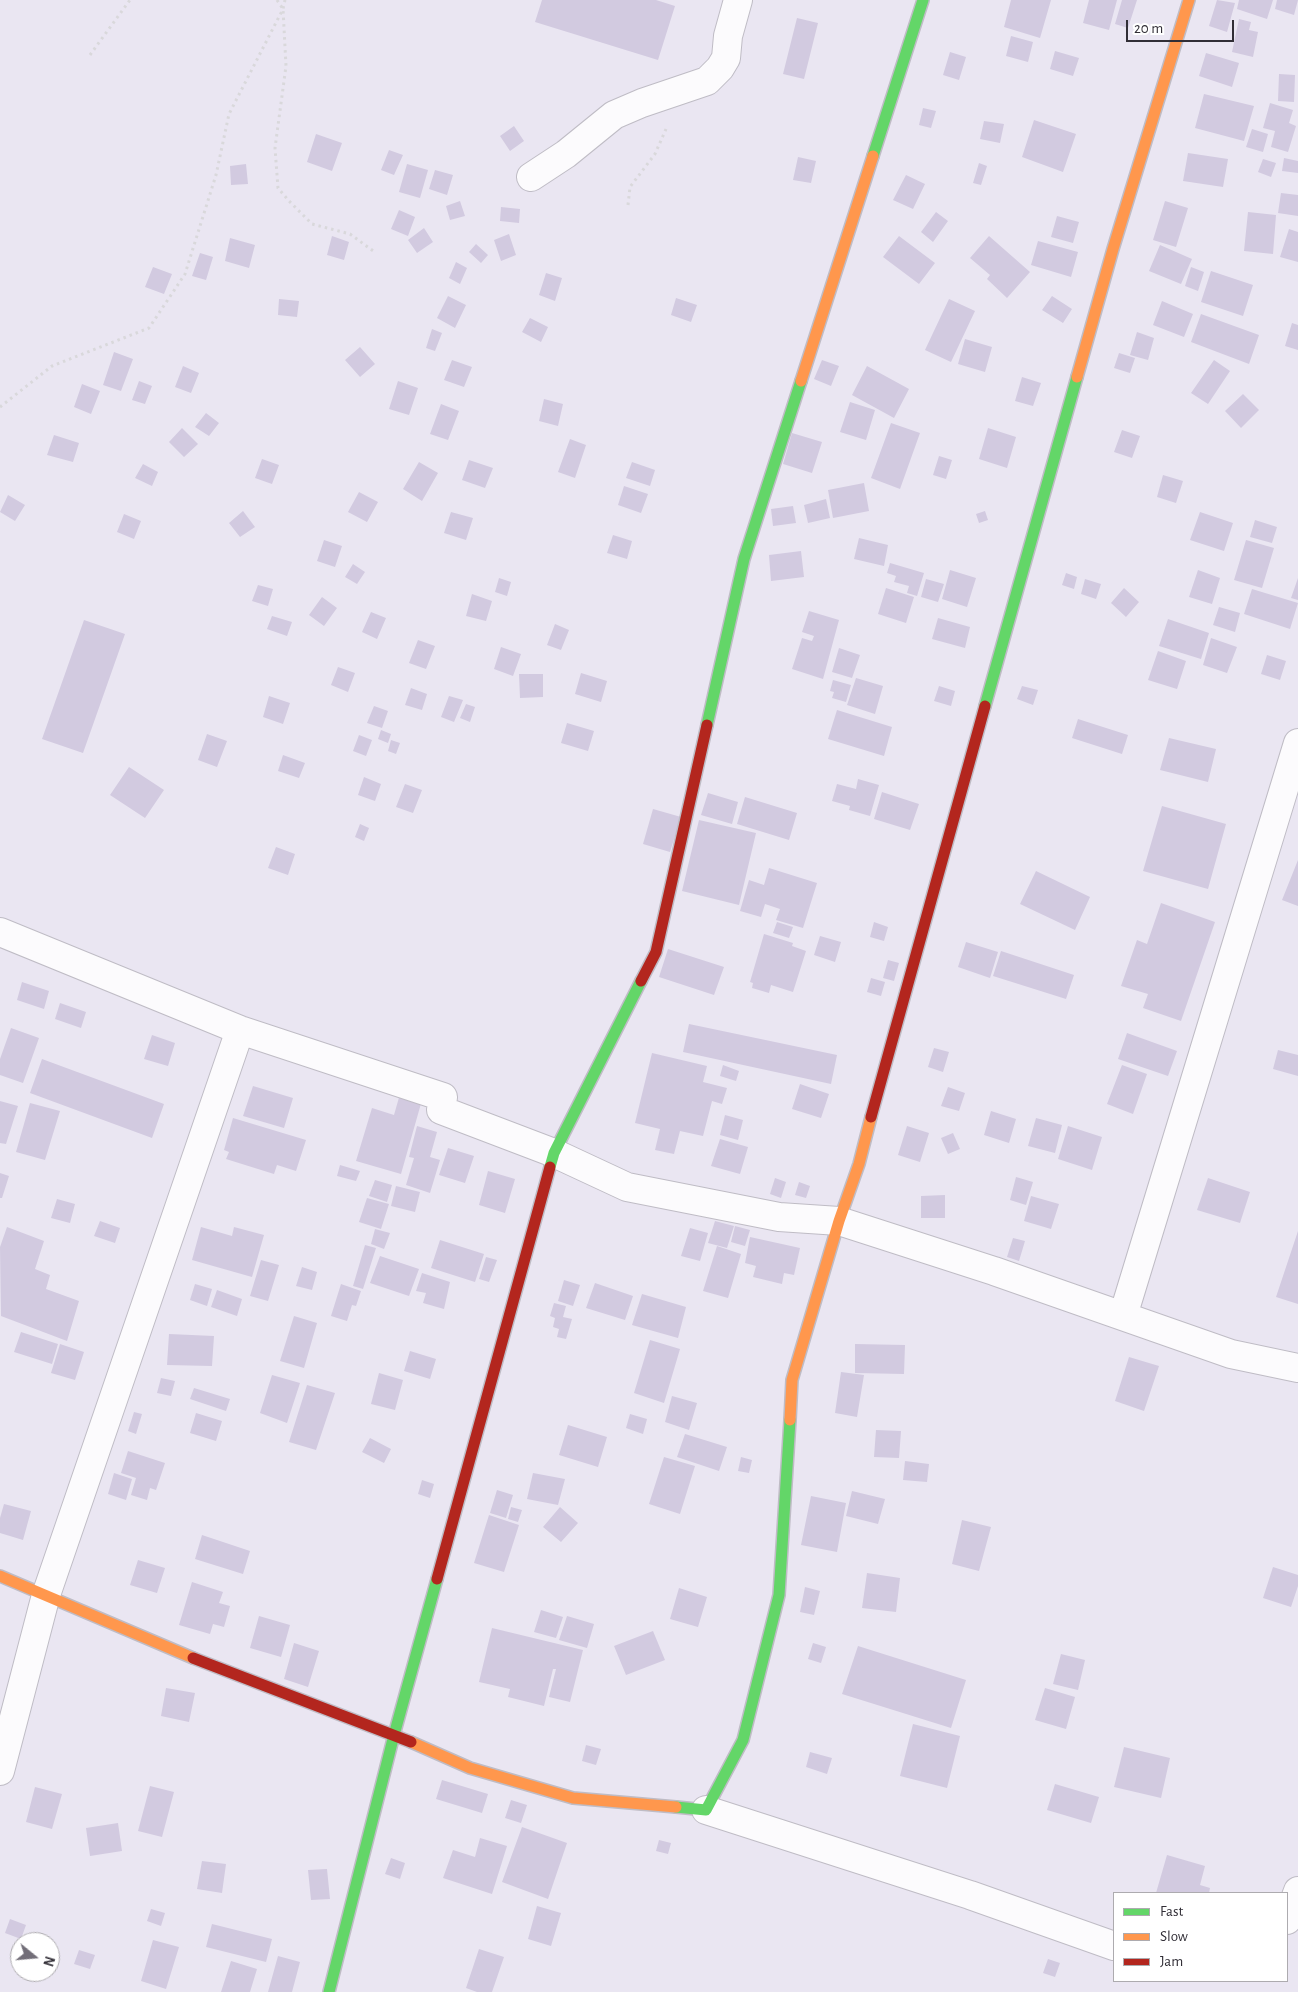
<!DOCTYPE html>
<html>
<head>
<meta charset="utf-8">
<style>
  body { margin:0 }
  #map { position:relative; width:1298px; height:1992px; overflow:hidden; background:#eae6f2; font-family:"Alegreya Sans",sans-serif }
  canvas { display:block }
  .legend { position:absolute; left:1113px; top:1892px; width:175px; height:90px; box-sizing:border-box; background:#fff; border:1px solid #adabaf; margin:0; padding:6px 9px; list-style:none; font-size:15px; color:#312e36 }
  .legend li { display:flex; align-items:center; gap:10px; height:25px }
  .legend b { width:25px; border:1px solid #adabaf }
  .north { position:absolute; left:10px; top:1932px; width:50px; height:50px; box-sizing:border-box; background:#fff; border:1px solid #adabaf; border-radius:50%; rotate:107deg; font-size:14px; font-weight:700; line-height:20px; text-align:center; color:#312e36 }
  .north::after { content:''; display:block; margin:auto; width:18px; height:22px; background:#726e78; clip-path:polygon(50% 0,100% 100%,50% 72%,0 100%) }
  .scale { position:absolute; left:1126px; top:20px; width:108px; height:22px; box-sizing:border-box; border:2px solid #312e36; border-top:0; padding-left:6px; font-size:15px; line-height:18px; white-space:nowrap; color:#312e36; -webkit-text-stroke:4px #fff; paint-order:stroke }
</style>
</head>
<body>
<div id="map">
<canvas width="1298" height="1992"></canvas>
<ul class="legend">
<li><b style="height:6px;background:#63d668"></b>Fast</li>
<li><b style="height:6px;background:#ff974d"></b>Slow</li>
<li><b style="height:6px;background:#b3261e"></b>Jam</li>
</ul>
<div class="north">N</div>
<div class="scale">20 m</div>
</div>
<script>
const ctx = document.querySelector('canvas').getContext('2d');
ctx.lineJoin = 'round';
function fill(path, color) {
  ctx.fillStyle = color;
  ctx.fill(path, 'evenodd');
}
function trace(path, color, width, dash) {
  ctx.strokeStyle = color;
  ctx.lineWidth = width;
  ctx.lineCap = dash ? 'butt' : 'round';
  ctx.setLineDash(dash || []);
  ctx.stroke(path);
}
fill(new Path2D(`
  M542 0H656L675 6 658 60 535 22Z
  M1011 0H1051L1040 38 1004 27Z
  M1089 0H1117L1109 30 1083 23Z
  M1122 0H1137L1128 28 1115 24Z
  M1217 0 1235 3 1227 32 1209 26Z
  M1239 0H1273L1267 19 1237 9Z
  M1277 0H1298L1294 15 1275 9Z
  M797 18 818 23 804 79 783 74Z
  M1239 19 1251 22 1249 30 1258 32 1253 57 1232 52Z
  M1011 36 1033 42 1028 62 1006 56Z
  M1055 51 1079 58 1073 76 1050 69Z
  M950 52 966 57 959 80 943 75Z
  M1206 53 1239 63 1232 87 1199 76Z
  M1279 74 1295 75 1294 102 1278 101Z
  M1204 94 1254 106 1244 141 1195 128Z
  M1270 103 1293 110 1289 123 1296 126 1288 152 1271 147 1275 131 1263 128Z
  M923 108 936 111 931 128 919 125Z
  M1034 120 1076 134 1063 172 1022 157Z
  M984 121 1004 124 1000 143 980 139Z
  M514 126 524 141 510 151 500 136Z
  M1252 129 1268 134 1263 152 1246 147Z
  M316 134 342 143 332 171 307 162Z
  M389 150 403 155 394 175 381 170Z
  M1188 153 1228 159 1223 187 1183 181Z
  M798 157 816 161 811 183 793 180Z
  M1284 158 1298 161V173L1282 171Z
  M1263 159 1276 163 1271 177 1258 172Z
  M979 163 987 166 981 185 973 183Z
  M246 164 248 184 231 185 230 166Z
  M407 164 428 170 420 198 399 192Z
  M435 170 453 175 447 195 429 189Z
  M906 175 925 184 913 209 893 200Z
  M1281 193 1298 195V216L1278 213Z
  M460 201 465 216 450 220 446 206Z
  M1165 201 1188 208 1176 247 1153 240Z
  M501 207 520 209 519 223 500 221Z
  M399 210 415 217 408 236 391 229Z
  M936 212 948 221 933 242 921 232Z
  M1248 212 1276 215 1273 254 1244 251Z
  M1057 216 1079 222 1073 243 1051 237Z
  M424 228 433 242 417 253 408 240Z
  M1289 229 1298 232V262L1280 257Z
  M509 234 516 255 501 261 494 240Z
  M332 236 349 242 344 260 327 255Z
  M899 236 935 263 919 284 883 257Z
  M989 236 1030 272 1007 298 987 279 990 275 970 258Z
  M230 238 255 245 249 268 225 261Z
  M1038 241 1078 252 1071 277 1031 265Z
  M476 244 488 255 481 263 469 252Z
  M1160 245 1192 259 1181 284 1149 271Z
  M200 253 213 257 206 280 192 276Z
  M456 262 467 268 460 284 449 278Z
  M153 267 172 274 164 294 145 287Z
  M1191 267 1204 272 1198 291 1185 286Z
  M1211 271 1253 285 1243 316 1201 302Z
  M546 273 562 278 555 301 539 295Z
  M448 296 466 305 455 328 437 318Z
  M1052 296 1072 309 1063 323 1042 310Z
  M676 298 697 305 691 322 671 315Z
  M279 299 299 301 297 317 278 315Z
  M949 299 975 311 951 362 925 350Z
  M1162 301 1193 314 1184 337 1153 325Z
  M1201 314 1259 335 1249 364 1191 342Z
  M530 318 548 327 541 342 522 332Z
  M1292 323 1298 325V350L1285 346Z
  M432 329 442 333 435 351 426 348Z
  M1137 332 1154 338 1148 360 1130 355Z
  M965 339 992 347 985 372 958 364Z
  M360 347 375 364 360 377 345 360Z
  M114 352 133 359 121 391 103 385Z
  M1119 353 1135 358 1130 373 1114 368Z
  M452 360 472 367 464 387 444 380Z
  M822 360 839 366 831 386 814 379Z
  M1214 360 1230 371 1208 404 1191 393Z
  M183 366 199 373 191 393 175 387Z
  M867 366 909 389 894 418 852 395Z
  M1022 377 1041 383 1033 406 1015 401Z
  M139 381 152 386 145 404 132 400Z
  M398 381 418 388 409 415 389 409Z
  M82 384 100 391 91 414 74 407Z
  M1243 394 1259 410 1241 428 1225 411Z
  M544 399 563 404 558 426 539 421Z
  M850 402 875 410 866 440 840 432Z
  M441 404 459 411 448 440 430 434Z
  M206 413 219 423 209 436 195 427Z
  M891 423 920 433 900 489 871 478Z
  M182 428 198 444 184 457 169 442Z
  M988 428 1016 437 1007 468 979 459Z
  M1122 430 1140 436 1132 458 1114 452Z
  M792 433 822 442 812 473 783 464Z
  M54 435 79 443 73 462 47 455Z
  M570 439 586 445 575 478 558 472Z
  M939 456 952 460 946 479 933 475Z
  M262 459 279 465 272 484 255 478Z
  M469 460 493 468 485 488 462 480Z
  M419 462 438 473 422 501 403 489Z
  M632 462 655 470 650 486 626 478Z
  M143 464 158 472 152 486 135 478Z
  M1163 475 1183 481 1176 503 1157 497Z
  M864 483 869 511 833 518 828 490Z
  M624 486 648 494 641 513 618 505Z
  M359 492 378 502 367 522 348 512Z
  M8 495 25 505 15 521 0 512Z
  M826 499 830 518 808 523 804 505Z
  M793 506 796 523 773 526 771 509Z
  M243 511 255 527 240 537 229 523Z
  M985 511 988 520 979 523 976 514Z
  M451 512 473 518 466 540 444 533Z
  M1200 512 1233 523 1224 551 1190 540Z
  M124 514 141 521 134 539 117 532Z
  M1255 520 1277 527 1272 543 1250 537Z
  M613 535 632 541 627 559 607 553Z
  M859 538 888 545 884 566 854 559Z
  M324 540 342 546 335 567 317 561Z
  M1246 540 1274 548 1262 588 1234 580Z
  M801 551 804 577 771 581 769 555Z
  M890 563 924 573 917 596 907 593 909 586 894 582 896 576 887 573Z
  M353 564 365 572 357 584 345 577Z
  M950 570 976 578 967 607 942 599Z
  M1198 570 1220 578 1212 604 1189 597Z
  M1066 573 1077 577 1074 589 1062 585Z
  M499 578 511 582 507 596 495 592Z
  M1298 578V600L1291 598Z
  M926 579 944 584 938 602 921 597Z
  M1085 579 1101 584 1096 599 1081 594Z
  M258 585 273 589 268 606 252 601Z
  M886 588 914 597 906 623 878 614Z
  M1124 588 1139 602 1126 617 1111 603Z
  M1252 589 1298 603 1290 629 1244 614Z
  M472 594 492 601 486 621 466 616Z
  M322 597 337 608 324 626 309 615Z
  M1219 607 1240 613 1235 632 1213 625Z
  M809 611 839 620 823 679 792 669 802 638 812 641 814 636 802 632Z
  M371 612 386 618 377 639 362 632Z
  M272 616 292 622 287 636 267 629Z
  M938 618 970 627 965 648 932 639Z
  M1168 619 1209 633 1201 659 1159 646Z
  M84 620 125 634 83 753 42 739Z
  M555 624 569 630 561 650 547 645Z
  M1211 638 1237 647 1227 673 1203 665Z
  M418 640 435 646 426 669 409 663Z
  M501 647 521 654 513 676 494 669Z
  M839 648 860 655 852 678 832 672Z
  M1158 651 1186 661 1177 689 1148 680Z
  M1267 655 1286 661 1280 680 1261 674Z
  M338 667 355 673 348 692 331 685Z
  M581 673 607 681 601 702 575 694Z
  M519 674H543V697L520 698Z
  M856 678 883 686 875 714 847 705Z
  M833 680 851 685 846 702 832 698 834 692 830 691Z
  M939 686 955 691 951 706 934 701Z
  M1022 686 1038 690 1033 705 1017 699Z
  M411 688 427 694 422 710 405 705Z
  M269 696 290 703 283 724 263 717Z
  M449 696 463 700 454 722 441 717Z
  M466 704 475 707 470 722 460 718Z
  M374 706 388 711 382 728 367 723Z
  M837 710 892 727 884 756 828 739Z
  M1078 719 1128 735 1122 754 1072 738Z
  M567 723 594 731 588 751 561 743Z
  M381 730 391 734 388 743 378 739Z
  M207 734 227 741 217 767 198 760Z
  M359 735 372 740 366 756 353 751Z
  M1169 738 1216 749 1208 782 1160 770Z
  M391 740 400 743 396 754 388 751Z
  M283 755 305 763 299 778 278 771Z
  M129 767 164 790 145 818 110 795Z
  M364 777 381 784 375 801 358 795Z
  M858 779 879 785 870 816 849 810 850 806 832 801 837 784 856 789Z
  M405 784 422 790 413 813 396 807Z
  M882 792 919 804 910 830 874 819Z
  M708 793 738 802 732 824 701 815Z
  M745 797 797 813 789 840 737 824Z
  M1162 806 1226 824 1208 889 1143 871Z
  M653 809 681 817 670 852 643 844Z
  M699 820 756 833 739 905 682 891Z
  M360 824 369 828 364 841 355 837Z
  M276 847 295 854 288 875 268 868Z
  M1298 860V906L1282 900Z
  M769 868 817 883 803 928 776 920 780 909 765 904 761 917 740 911 749 880 764 885Z
  M1036 871 1090 897 1075 930 1020 904Z
  M1161 903 1215 922 1181 1021 1143 1008 1148 994 1121 986 1137 940 1147 944Z
  M777 922 793 927 789 938 773 933Z
  M874 922 888 927 884 941 870 937Z
  M764 934 793 943 792 946 806 951 793 992 771 985 769 993 752 988 753 983 750 982Z
  M820 936 841 942 835 962 814 955Z
  M966 942 998 952 990 978 958 967Z
  M668 949 724 967 714 995 659 977Z
  M1001 951 1074 975 1066 999 993 976Z
  M888 960 899 963 894 981 883 978Z
  M871 978 885 982 881 996 867 992Z
  M22 982 49 991 44 1009 17 1000Z
  M60 1003 86 1012 81 1028 55 1019Z
  M689 1024 837 1055 831 1084 683 1052Z
  M11 1028 39 1038 23 1083 0 1075V1059Z
  M1127 1033 1177 1051 1168 1076 1118 1059Z
  M152 1035 175 1043 168 1066 144 1059Z
  M934 1048 949 1052 943 1072 928 1067Z
  M1278 1050 1298 1055V1076L1273 1069Z
  M652 1053 707 1066 703 1082 727 1088 722 1104 712 1101 703 1136 680 1131 674 1154 655 1150 660 1129 635 1123Z
  M42 1059 164 1104 152 1138 30 1093Z
  M723 1065 739 1071 736 1081 720 1076Z
  M1122 1065 1147 1074 1133 1114 1107 1104Z
  M800 1084 829 1094 821 1118 792 1109Z
  M253 1086 293 1098 284 1128 243 1116Z
  M948 1087 965 1093 959 1111 941 1106Z
  M400 1094 422 1100 401 1174 356 1161 372 1108 394 1115Z
  M0 1101 18 1106 6 1144 0 1143Z
  M30 1103 60 1111 45 1160 16 1152Z
  M991 1111 1016 1119 1009 1143 984 1135Z
  M725 1115 743 1120 738 1140 720 1135Z
  M233 1118 306 1140 296 1171 277 1165 274 1174 226 1159 229 1152 224 1150Z
  M1036 1118 1062 1125 1055 1153 1028 1146Z
  M417 1126 437 1132 430 1157 440 1160 430 1193 406 1185 414 1158 409 1157Z
  M907 1126 929 1133 920 1162 898 1155Z
  M1068 1126 1102 1137 1092 1170 1058 1159Z
  M953 1133 960 1149 948 1154 941 1138Z
  M720 1139 748 1147 740 1174 711 1166Z
  M448 1148 474 1156 465 1183 439 1175Z
  M340 1165 360 1171 356 1181 337 1176Z
  M488 1171 515 1179 505 1213 479 1205Z
  M0 1173 9 1176 2 1198H0Z
  M1016 1177 1033 1182 1026 1205 1010 1200Z
  M775 1178 786 1182 781 1198 770 1194Z
  M1208 1178 1250 1192 1240 1223 1197 1210Z
  M375 1180 392 1185 387 1202 369 1196Z
  M799 1182 810 1186 806 1198 795 1195Z
  M396 1186 420 1192 415 1212 391 1206Z
  M945 1195V1218H921V1196Z
  M1031 1196 1059 1204 1051 1229 1024 1221Z
  M367 1198 389 1204 381 1229 359 1222Z
  M57 1199 75 1204 70 1223 51 1218Z
  M100 1221 120 1228 115 1243 94 1236Z
  M715 1221 734 1226 727 1248 708 1243Z
  M735 1226 750 1230 745 1246 731 1242Z
  M7 1227 44 1241 35 1269 50 1275 46 1289 79 1301 67 1341 1 1316 0 1247Z
  M201 1227 232 1236 234 1227 264 1235 252 1277 192 1260Z
  M690 1228 708 1233 700 1261 681 1256Z
  M375 1229 390 1233 384 1249 371 1244Z
  M1298 1231V1304L1276 1297Z
  M750 1237 800 1248 794 1275 784 1273 782 1284 753 1277 756 1266 745 1263Z
  M1013 1238 1025 1241 1019 1261 1007 1257Z
  M440 1240 484 1254 475 1282 431 1268Z
  M365 1245 376 1248 363 1289 353 1286Z
  M717 1246 741 1254 728 1298 703 1291Z
  M380 1256 419 1269 409 1296 370 1283Z
  M486 1257 497 1260 489 1282 479 1279Z
  M261 1260 279 1265 268 1301 250 1296Z
  M302 1267 317 1272 312 1290 296 1286Z
  M422 1273 450 1282 444 1309 423 1303 426 1293 416 1291Z
  M564 1280 580 1285 573 1306 558 1301Z
  M595 1283 633 1296 625 1320 586 1308Z
  M195 1284 212 1289 207 1306 190 1300Z
  M341 1284 361 1291 356 1306 352 1305 347 1321 331 1316Z
  M217 1290 242 1299 237 1316 211 1307Z
  M642 1294 686 1307 678 1338 632 1325Z
  M554 1303 566 1306 563 1317 572 1319 566 1339 557 1337 559 1329 553 1327 555 1318 550 1316Z
  M294 1316 317 1323 304 1368 280 1361Z
  M21 1332 58 1344 52 1364 14 1352Z
  M169 1334 214 1336 212 1366 167 1365Z
  M650 1340 680 1349 664 1403 634 1393Z
  M60 1344 84 1352 75 1380 51 1373Z
  M855 1344 905 1345 904 1374 855 1373Z
  M410 1351 436 1359 430 1379 404 1371Z
  M1129 1357 1159 1366 1144 1411 1115 1401Z
  M841 1372 864 1375 857 1417 835 1413Z
  M379 1373 403 1380 395 1410 371 1404Z
  M272 1375 300 1383 287 1423 260 1413Z
  M161 1378 175 1381 171 1396 157 1393Z
  M307 1385 335 1393 316 1450 289 1442Z
  M194 1388 230 1399 226 1411 190 1399Z
  M672 1396 697 1403 689 1430 665 1422Z
  M134 1412 142 1414 136 1434 128 1431Z
  M196 1413 222 1421 216 1441 190 1433Z
  M630 1414 647 1419 643 1434 626 1428Z
  M568 1425 607 1437 598 1467 559 1455Z
  M876 1430 901 1431 899 1458 874 1457Z
  M685 1434 727 1447 719 1471 677 1457Z
  M370 1438 391 1449 384 1463 362 1452Z
  M128 1451 165 1463 156 1490 150 1488 147 1500 131 1495 136 1478 121 1473Z
  M664 1457 695 1466 680 1514 649 1504Z
  M741 1457 752 1460 749 1473 738 1471Z
  M905 1461 929 1464 927 1482 903 1480Z
  M114 1473 132 1479 126 1500 108 1494Z
  M533 1473 565 1479 558 1505 527 1499Z
  M422 1480 434 1484 430 1498 418 1494Z
  M497 1490 513 1495 506 1518 490 1513Z
  M852 1491 885 1499 878 1524 846 1516Z
  M811 1496 846 1503 837 1552 801 1545Z
  M4 1504 31 1511 23 1540 0 1533V1518Z
  M511 1507 522 1510 518 1522 508 1519Z
  M560 1507 578 1523 561 1542 543 1527Z
  M489 1515 519 1525 504 1572 474 1563Z
  M962 1520 991 1527 979 1571 952 1564Z
  M202 1535 250 1551 243 1574 195 1559Z
  M138 1560 165 1568 157 1593 130 1585Z
  M1273 1567 1298 1575V1586L1291 1607 1263 1598Z
  M867 1573 900 1578 896 1612 862 1608Z
  M192 1582 223 1592 219 1603 230 1606 224 1627 213 1624 210 1634 179 1625Z
  M805 1587 820 1591 814 1615 800 1612Z
  M679 1588 707 1597 698 1627 670 1619Z
  M541 1610 563 1617 556 1638 534 1632Z
  M259 1616 290 1625 281 1657 250 1648Z
  M567 1616 594 1624 587 1648 559 1640Z
  M492 1628 583 1650 570 1702 549 1697 556 1669H553L544 1706 508 1697 510 1689 479 1682Z
  M653 1631 665 1660 626 1675 614 1646Z
  M294 1643 319 1651 308 1687 284 1679Z
  M813 1643 826 1647 821 1663 808 1659Z
  M858 1646 966 1680 951 1728 842 1694Z
  M1061 1654 1085 1660 1078 1690 1053 1684Z
  M166 1688 195 1693 189 1722 161 1716Z
  M1045 1688 1075 1697 1066 1729 1035 1720Z
  M913 1724 960 1736 947 1788 900 1776Z
  M586 1745 601 1749 596 1765 582 1761Z
  M1124 1747 1170 1758 1161 1798 1114 1787Z
  M810 1752 832 1758 827 1774 806 1767Z
  M442 1780 488 1794 482 1813 436 1799Z
  M1055 1784 1099 1797 1091 1823 1047 1810Z
  M150 1786 174 1792 162 1837 138 1831Z
  M35 1787 62 1794 52 1829 26 1822Z
  M511 1800 527 1805 521 1823 505 1818Z
  M118 1823 122 1851 90 1856 86 1828Z
  M522 1827 567 1843 548 1899 502 1882Z
  M480 1838 507 1846 492 1894 443 1878 453 1850 475 1857Z
  M659 1840 671 1843 668 1854 656 1851Z
  M1167 1855 1205 1866 1200 1885 1210 1888 1209 1893H1156Z
  M391 1858 405 1863 400 1879 385 1874Z
  M202 1861 226 1864 222 1893 197 1889Z
  M327 1869 330 1899 311 1900 308 1870Z
  M537 1906 561 1913 551 1946 528 1939Z
  M151 1909 165 1913 161 1926 147 1921Z
  M10 1919 26 1925 21 1939 5 1933Z
  M212 1924 272 1939 266 1962 206 1947Z
  M153 1940 179 1947 166 1989 141 1981Z
  M479 1949 504 1957 492 1992H477L466 1988Z
  M79 1950 95 1955 90 1969 74 1964Z
  M278 1956 300 1962 292 1992H268Z
  M1048 1959 1060 1963 1055 1977 1043 1973Z
  M231 1961 257 1969 250 1992H221Z`), '#d2cae0');
const street = new Path2D(`
  M531 177 566 154 614 115 642 103 707 81 720 68 726 58 728 36 738 0
  M0 932 240 1030 443 1097 441 1110 554 1153 627 1187 779 1217 839 1221 994 1271 1231 1354 1298 1368
  M1123 1316 1298 743
  M0 1771 46 1595 240 1030
  M706 1810 970 1895 1114 1946
  M1287 1920 1298 1891`);
const fast = new Path2D(`
  M873 156 923 0
  M985 706 1077 377
  M707 725 744 559 801 381
  M550 1167 554 1153 641 981
  M676 1807 706 1810 743 1740 779 1595 790 1420
  M329 1992 394 1735 437 1579`);
const slow = new Path2D(`
  M1077 377 1113 249 1189 0
  M801 381 873 156
  M790 1420 792 1380 839 1221 859 1164 871 1117
  M0 1576 193 1658
  M411 1742 470 1768 573 1798 676 1807`);
const jam = new Path2D(`
  M641 981 656 952 707 725
  M871 1117 985 706
  M437 1579 550 1167
  M193 1658 411 1742`);
trace(street, '#bfbcc5', 30);
trace(fast, '#bfbcc5', 14);
trace(slow, '#bfbcc5', 14);
trace(jam, '#bfbcc5', 14);
trace(new Path2D(`
  M277 0 283 9 286 66 275 148 278 188 289 201 312 224 350 234 376 253
  M90 55 130 0
  M628 205 630 187 655 154 666 129
  M0 407 52 366 149 328 185 274 216 175 229 114 283 9 285 0`), '#d9d8db', 3, [2.5, 4]);
trace(street, '#fcfbfd', 28);
trace(fast, '#63d668', 11);
trace(slow, '#ff974d', 11);
trace(jam, '#b3261e', 11);
</script>
</body>
</html>
